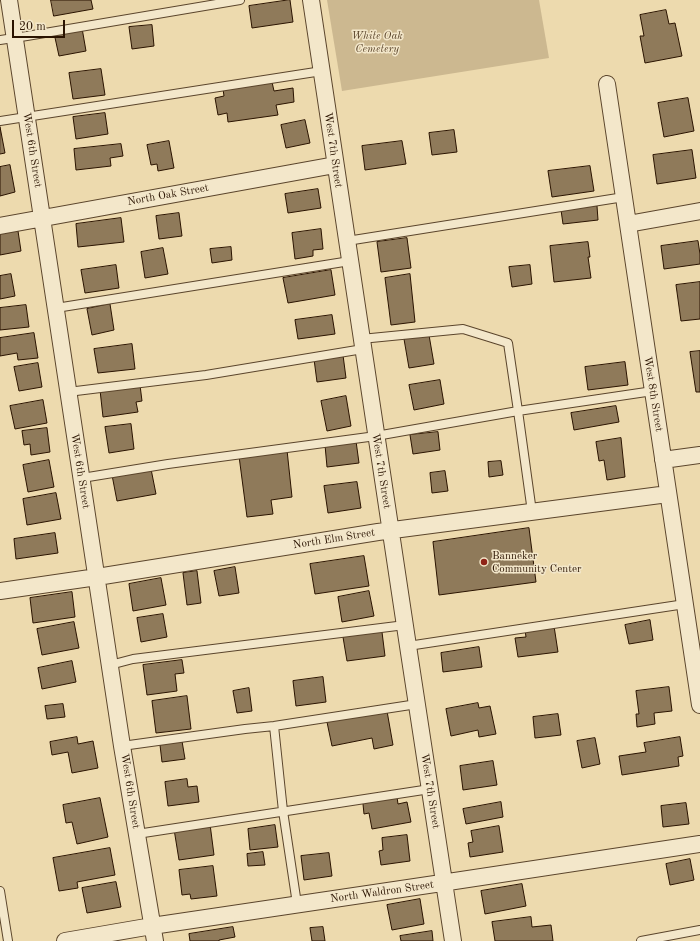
<!DOCTYPE html>
<html>
<head>
<meta charset="utf-8">
<style>
  body { margin:0 }
  #map { position:relative; width:700px; height:941px; overflow:hidden; background:#eddaae; font-family:"Old Standard TT",serif }
  canvas { display:block }
  .scale { position:absolute; left:12px; top:20px; width:53px; height:18px; box-sizing:border-box; border:2px solid #2a1300; border-top:0; padding-left:5px; font-size:12px; line-height:14px; white-space:nowrap; color:#2a1300; -webkit-text-stroke:3px #f3e7ca; paint-order:stroke }
</style>
</head>
<body>
<div id="map">
<canvas width="700" height="941"></canvas>
<div class="scale">20 m</div>
</div>
<script>
const ctx = document.querySelector('canvas').getContext('2d');
ctx.lineJoin = 'round';
function fill(path, color) {
  ctx.fillStyle = color;
  ctx.fill(path, 'evenodd');
}
function trace(path, color, width, dash) {
  ctx.strokeStyle = color;
  ctx.lineWidth = width;
  ctx.lineCap = dash ? 'butt' : 'round';
  ctx.setLineDash(dash || []);
  ctx.stroke(path);
}
function drawText(font, color, halo, rows, align = 'center') {
  ctx.font = font + ' "Old Standard TT",serif';
  ctx.lineWidth = 3;
  ctx.setLineDash([]);
  ctx.textBaseline = 'middle';
  ctx.strokeStyle = halo;
  ctx.fillStyle = color;
  for (const [text, x, y, turn = 0] of rows) {
    ctx.save();
    ctx.translate(x, y);
    ctx.rotate((+turn || 0) * Math.PI / 180);
    ctx.textAlign = isNaN(turn) ? turn : align;
    if (halo) ctx.strokeText(text, 0, 0);
    ctx.fillText(text, 0, 0);
    ctx.restore();
  }
}
fill(new Path2D(`
  M327 0H539L549 58 342 91Z`), '#ccb890');
const building = new Path2D(`
  M51 0H91L93 9 54 16Z
  M290 0 293 22 252 28 249 6Z
  M666 10 669 24 675 23 682 56 645 63 640 36H644L640 15Z
  M152 25 154 46 132 49 129 27Z
  M82 28 86 51 59 56 54 33Z
  M101 69 105 95 73 99 69 73Z
  M272 82 274 91 293 88 294 102 276 105 278 115 228 122 227 113 218 115 215 98 224 96 223 89Z
  M688 98 694 131 664 137 658 103Z
  M105 113 108 134 76 139 73 117Z
  M305 120 310 143 286 148 281 125Z
  M0 127 5 153 0 154Z
  M454 130 457 152 432 155 429 133Z
  M169 141 174 168 158 171 157 164 151 165 147 145Z
  M402 141 406 164 365 170 362 146Z
  M121 144 123 156 110 158 111 166 76 170 74 149Z
  M692 150 696 178 657 184 653 155Z
  M10 165 15 192 0 196V167Z
  M590 166 594 191 552 197 548 171Z
  M318 189 321 208 288 213 285 194Z
  M597 206 598 220 563 224 561 210Z
  M179 213 182 236 159 239 156 216Z
  M121 218 124 242 78 247 76 224Z
  M321 229 323 249 313 250V256L295 259 292 233Z
  M18 231 21 251 0 255V234Z
  M407 238 411 268 381 272 377 242Z
  M698 241 700 254V264L664 269 661 246Z
  M588 242 590 257H588L591 278 554 282 550 246Z
  M231 247 232 260 212 263 210 249Z
  M163 248 168 274 145 278 141 252Z
  M116 265 119 288 85 293 81 270Z
  M530 265 532 284 512 287 509 267Z
  M331 270 335 295 288 303 283 278Z
  M11 274 15 296 0 299V276Z
  M410 274 415 322 391 325 385 278Z
  M700 282V319L681 321 676 285Z
  M110 304 114 330 92 335 87 309Z
  M26 305 29 327 0 330V308Z
  M332 315 335 334 298 339 295 320Z
  M34 333 38 358 18 360 17 353 0 356V338Z
  M429 335 434 364 409 368 404 339Z
  M132 344 135 369 98 373 94 349Z
  M700 351V392H696L690 352Z
  M343 355 346 378 317 382 314 359Z
  M625 362 628 385 588 390 585 367Z
  M38 363 42 387 19 391 14 367Z
  M440 380 444 404 414 410 409 385Z
  M140 385 142 401 136 402 138 412 103 417 100 390Z
  M346 396 351 426 327 431 321 401Z
  M43 400 47 423 15 429 10 406Z
  M616 406 619 422 574 430 571 413Z
  M131 424 134 449 109 453 105 427Z
  M47 428 50 452 31 455 30 444 24 445 22 431Z
  M438 432 440 450 413 454 410 435Z
  M621 438 625 477 607 480 604 460 599 461 596 442Z
  M356 441 359 463 327 467 325 445Z
  M287 450 292 497 271 500 273 514 247 517 239 456Z
  M49 460 54 487 28 492 23 465Z
  M501 461 503 475 489 477 488 462Z
  M151 469 156 494 117 501 112 475Z
  M445 471 448 491 432 493 430 473Z
  M357 482 361 508 328 513 324 486Z
  M56 493 61 519 27 525 23 499Z
  M529 528 536 582 439 595 433 542Z
  M55 533 58 553 16 559 14 539Z
  M364 556 369 586 315 594 310 564Z
  M235 567 239 593 219 596 214 571Z
  M197 571 201 603 187 605 183 573Z
  M161 578 166 605 133 611 129 584Z
  M369 591 374 616 342 622 338 597Z
  M72 592 75 617 33 623 30 598Z
  M163 614 167 637 141 642 137 618Z
  M650 620 653 640 629 644 625 625Z
  M74 622 79 648 42 655 37 629Z
  M554 626 558 652 518 657 515 638 526 637 525 630Z
  M382 632 385 656 347 661 343 637Z
  M479 647 482 667 443 672 441 653Z
  M182 660 184 673 175 674 177 691 147 695 143 665Z
  M72 661 76 682 42 689 38 668Z
  M323 677 326 702 296 706 293 681Z
  M669 687 672 711 654 713 655 724 637 727 636 714H639L636 691Z
  M249 688 252 711 237 713 233 691Z
  M187 696 191 729 156 733 152 701Z
  M478 703 479 708 490 706 496 734 479 737 478 730 451 736 446 709Z
  M63 704 65 717 47 719 45 706Z
  M387 711 393 745 374 749 372 738 332 746 327 722Z
  M558 714 561 735 535 738 533 717Z
  M77 737 78 744 93 741 98 768 72 773 68 752 52 755 50 742Z
  M680 737 683 756 678 757 679 766 622 775 619 756 646 752 644 743Z
  M595 738 600 764 582 768 577 741Z
  M182 741 185 759 162 762 160 745Z
  M493 761 497 785 463 790 460 766Z
  M187 779 188 787 197 786 199 802 168 806 165 782Z
  M397 797 398 804 407 802 411 822 372 829 369 813 364 814 363 804Z
  M100 798 108 837 77 844 72 822 66 823 63 805Z
  M501 802 503 817 466 824 463 809Z
  M686 803 689 824 663 827 661 806Z
  M210 824 214 855 179 860 174 829Z
  M275 825 278 847 250 850 248 829Z
  M499 826 503 852 470 857 468 843 473 842 471 831Z
  M407 835 410 861 381 865 379 851 383 850 382 838Z
  M110 848 115 875 77 882 78 888 59 891 53 858Z
  M263 852 265 865 248 866 247 854Z
  M329 853 332 876 304 880 301 856Z
  M690 859 694 880 670 885 666 864Z
  M213 866 217 896 191 899 190 894 182 895 179 870Z
  M116 882 121 907 87 913 82 888Z
  M522 884 526 906 485 914 481 891Z
  M420 899 424 924 392 930 387 905Z
  M531 917 532 927 551 925 553 941H495L492 922Z
  M233 927 235 937 219 940V941H190L189 934Z
  M323 927 325 941H312L310 928Z
  M432 931 433 941H401L400 936Z`);
fill(building, '#8f7a5a');
trace(building, '#2a1300', 1);
const lane = new Path2D(`
  M0 40 27 36 240 0
  M0 121 322 71
  M347 241 624 197
  M56 308 350 261
  M361 339 463 329 508 343 518 411 532 512
  M68 392 206 375 363 349
  M82 478 168 464 376 436 518 411 653 391
  M408 646 685 604
  M110 665 133 659 405 625
  M274 726 283 811 297 904
  M122 746 245 729 274 726 417 704
  M137 834 430 789
  M0 891 8 941
  M641 941 700 930`);
const street = new Path2D(`
  M9 0 122 746 155 941
  M311 0 408 646 453 941
  M607 84 700 705
  M628 224 700 211
  M0 226 335 165
  M663 460 700 455
  M0 591 97 577 378 532 668 494
  M65 941 152 926 435 884 700 844`);
trace(lane, '#5b452c', 10);
trace(street, '#5b452c', 18);
trace(lane, '#f3e7ca', 8);
trace(street, '#f3e7ca', 16);
for (const [x, y, r, color] of [
  [484,562,4,"#8f2418"]
]) {
  const dot = new Path2D();
  dot.arc(x, y, r, 0, 2 * Math.PI);
  ctx.fillStyle = color;
  ctx.fill(dot);
  trace(dot, '#f3e7ca', 1.5);
}
drawText('italic 11px', '#5b452b', '#f3e7ca', [
  ["White Oak",377,36],
  ["Cemetery",377,49]
]);
drawText('11px', '#2a1300', '#f3e7ca', [
  ["West 6th Street",32,150,81],
  ["West 7th Street",333,150,82],
  ["North Oak Street",168,195,-10],
  ["West 8th Street",653,394,81],
  ["West 6th Street",80,471,81],
  ["West 7th Street",381,471,81],
  ["North Elm Street",334,539,-9],
  ["West 6th Street",130,791,81],
  ["West 7th Street",430,791,81],
  ["North Waldron Street",382,892,-8]
]);
drawText('11px', '#2a1300', '#f3e7ca', [
  ["Banneker",492,556],
  ["Community Center",492,569]
], 'left');
</script>
</body>
</html>
